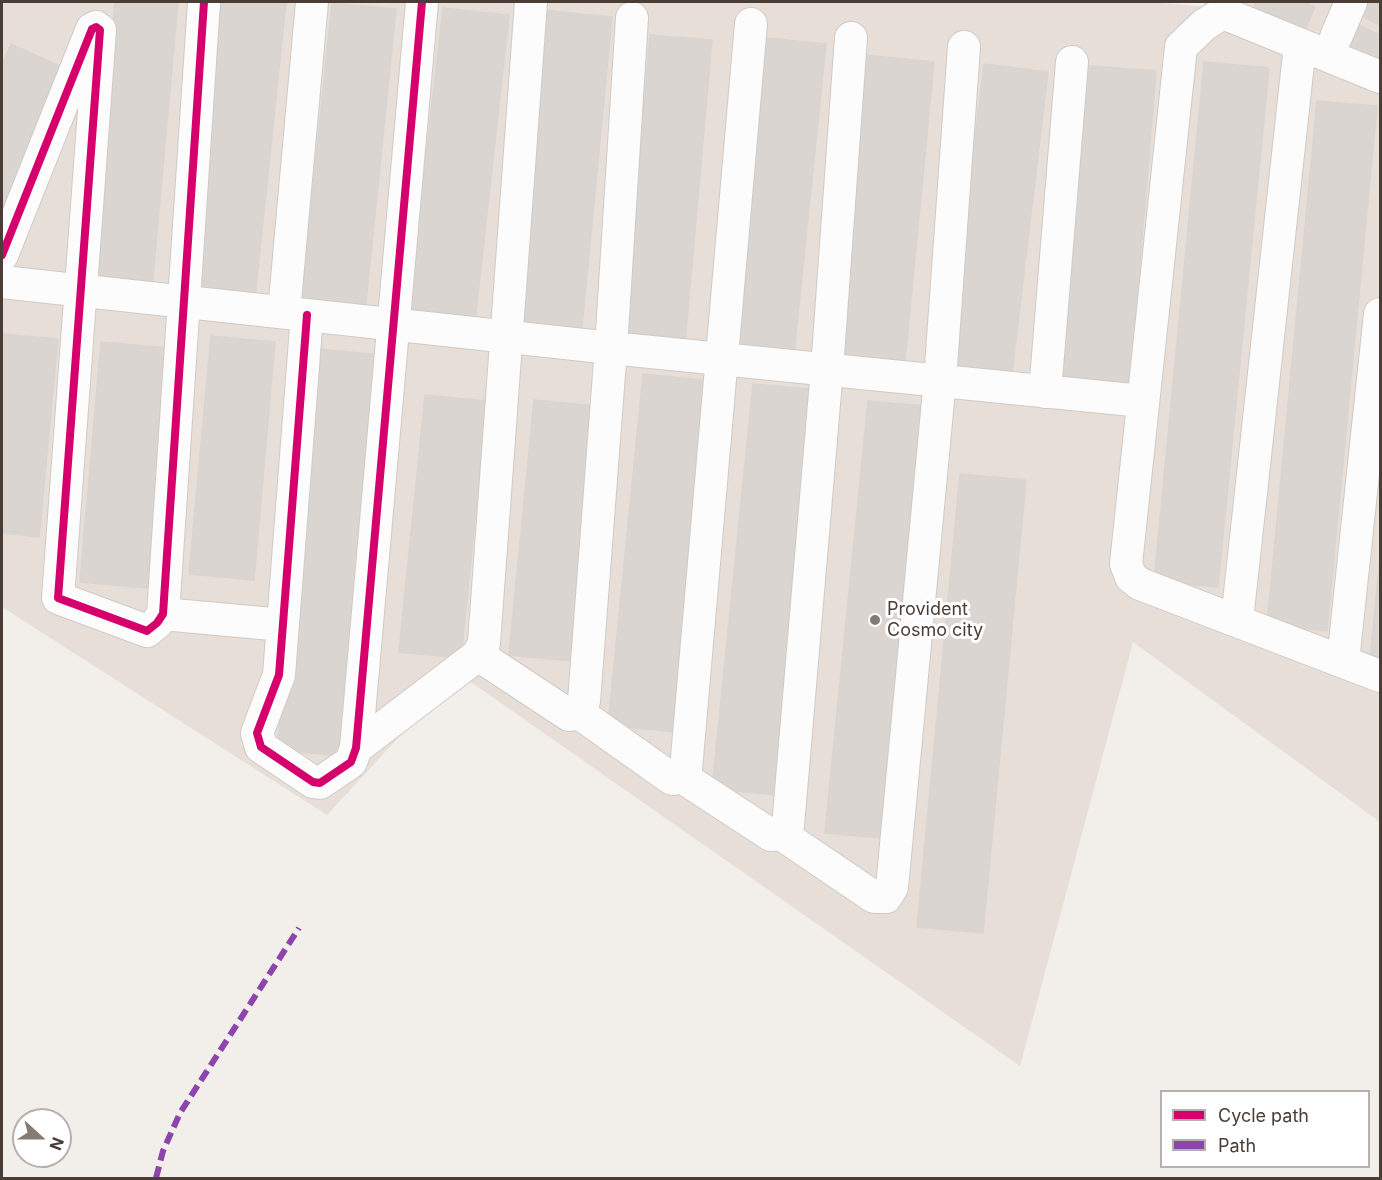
<!DOCTYPE html>
<html>
<head>
<meta charset="utf-8">
<style>
  body { margin:0 }
  #map { position:relative; width:1382px; height:1180px; overflow:hidden; background:#f2eeea; font-family:Inter,sans-serif }
  canvas { display:block }
  .frame { position:absolute; inset:0; border:3px solid #493d35; pointer-events:none }
  .legend { position:absolute; left:1160px; top:1090px; width:210px; height:78px; box-sizing:border-box; background:#fff; border:2px solid #b6b1ae; margin:0; padding:8px 10px; list-style:none; font-size:18px; color:#493d35 }
  .legend li { display:flex; align-items:center; gap:12px; height:30px }
  .legend b { width:30px; border:2px solid #b6b1ae }
  .north { position:absolute; left:12px; top:1108px; width:60px; height:60px; box-sizing:border-box; background:#fff; border:2px solid #b6b1ae; border-radius:50%; rotate:111deg; font-size:16px; font-weight:700; line-height:24px; text-align:center; color:#493d35 }
  .north::after { content:''; display:block; margin:auto; width:21px; height:27px; background:#847b74; clip-path:polygon(50% 0,100% 100%,50% 72%,0 100%) }
</style>
</head>
<body>
<div id="map">
<canvas width="1382" height="1180"></canvas>
<div class="frame"></div>
<ul class="legend">
<li><b style="height:8px;background:#d6006c"></b>Cycle path</li>
<li><b style="height:8px;background:#8e44ad"></b>Path</li>
</ul>
<div class="north">N</div>
</div>
<script>
const ctx = document.querySelector('canvas').getContext('2d');
ctx.lineJoin = 'round';
function fill(path, color) {
  ctx.fillStyle = color;
  ctx.fill(path, 'evenodd');
}
function trace(path, color, width, dash) {
  ctx.strokeStyle = color;
  ctx.lineWidth = width;
  ctx.lineCap = dash ? 'butt' : 'round';
  ctx.setLineDash(dash || []);
  ctx.stroke(path);
}
function drawText(font, color, halo, rows, align = 'center') {
  ctx.font = font + ' Inter,sans-serif';
  ctx.lineWidth = 6;
  ctx.setLineDash([]);
  ctx.textBaseline = 'middle';
  ctx.strokeStyle = halo;
  ctx.fillStyle = color;
  for (const [text, x, y, turn = 0] of rows) {
    ctx.save();
    ctx.translate(x, y);
    ctx.rotate((+turn || 0) * Math.PI / 180);
    ctx.textAlign = isNaN(turn) ? turn : align;
    if (halo) ctx.strokeText(text, 0, 0);
    ctx.fillText(text, 0, 0);
    ctx.restore();
  }
}
fill(new Path2D(`
  M2 2H1146L1213 7 1199 2H1380V822L1133 642 1020 1066 458 673 327 815 2 607Z`), '#e7ded7');
const building = new Path2D(`
  M115 2H178L152 287 89 281Z
  M221 2H286L255 298 192 292Z
  M1256 2H1304L1315 7 1303 34 1253 8Z
  M1360 2H1380V25L1355 12Z
  M332 3 396 9 365 312 301 305Z
  M443 8 509 15 475 322 408 315Z
  M541 10 612 17 581 337 510 331Z
  M1349 21 1380 35V68L1336 45Z
  M650 35 712 40 685 343 624 338Z
  M767 38 826 44 794 353 735 347Z
  M11 44 68 70 2 214V65Z
  M864 55 934 62 905 361 836 354Z
  M1204 62 1269 68 1218 587 1154 581Z
  M984 64 1048 72 1012 373 948 366Z
  M1080 65 1156 71 1130 382 1054 376Z
  M1317 101 1377 106 1327 631 1267 625Z
  M2 334 58 339 39 537 2 533Z
  M211 336 275 342 254 580 189 574Z
  M101 342 168 348 147 588 80 582Z
  M318 349 383 355 343 756 277 750Z
  M643 374 711 381 676 732 608 725Z
  M753 384 818 390 778 795 712 789Z
  M425 395 487 401 461 658 399 652Z
  M534 400 597 406 572 661 509 655Z
  M868 401 926 406 883 838 825 833Z
  M960 474 1026 480 983 933 917 927Z
  M1380 559V671L1369 670Z`);
fill(building, '#dad5d1');
trace(building, '#dad4d0', 1.5);
const minor = new Path2D(`
  M1336 37 1351 2
  M1380 77 1223 13 1204 25 1181 47 1126 564 1131 577 1140 584 1380 676
  M2 255 92 29 96 27 100 30 58 598 147 631 157 623 163 614 204 2
  M2 282 611 348 1142 401
  M284 312 312 2
  M307 315 279 675 257 733 261 747 313 782 320 783 351 762 356 748 422 2
  M1045 392 1072 62
  M163 614 283 625
  M1237 620 1300 45
  M478 655 569 715 579 713 584 701 611 348 632 18
  M1343 661 1380 314
  M579 713 672 779 682 777 686 769 751 24
  M356 748 478 655 484 643 531 2
  M682 777 771 835 781 834 788 826 827 369 851 38
  M781 834 874 897H886L892 887 940 380 964 47`);
trace(minor, '#cfcac6', 34);
trace(minor, '#fdfcfc', 32);
trace(new Path2D(`
  M156 1178 163 1151 180 1113 299 928`), '#8e44ad', 6, [12, 6]);
trace(new Path2D(`
  M2 255 92 29 96 27 100 30 58 598 147 631 157 623 163 614 204 2
  M307 315 279 675 257 733 261 747 313 782 320 783 351 762 356 748 422 2`), '#d6006c', 8);
for (const [x, y, r, color] of [
  [875,620,6,"#847b74"]
]) {
  const dot = new Path2D();
  dot.arc(x, y, r, 0, 2 * Math.PI);
  ctx.fillStyle = color;
  ctx.fill(dot);
  trace(dot, '#fff', 2);
}
drawText('18px', '#493d35', '#fff', [
  ["Provident",887,610],
  ["Cosmo city",887,631]
], 'left');
</script>
</body>
</html>
